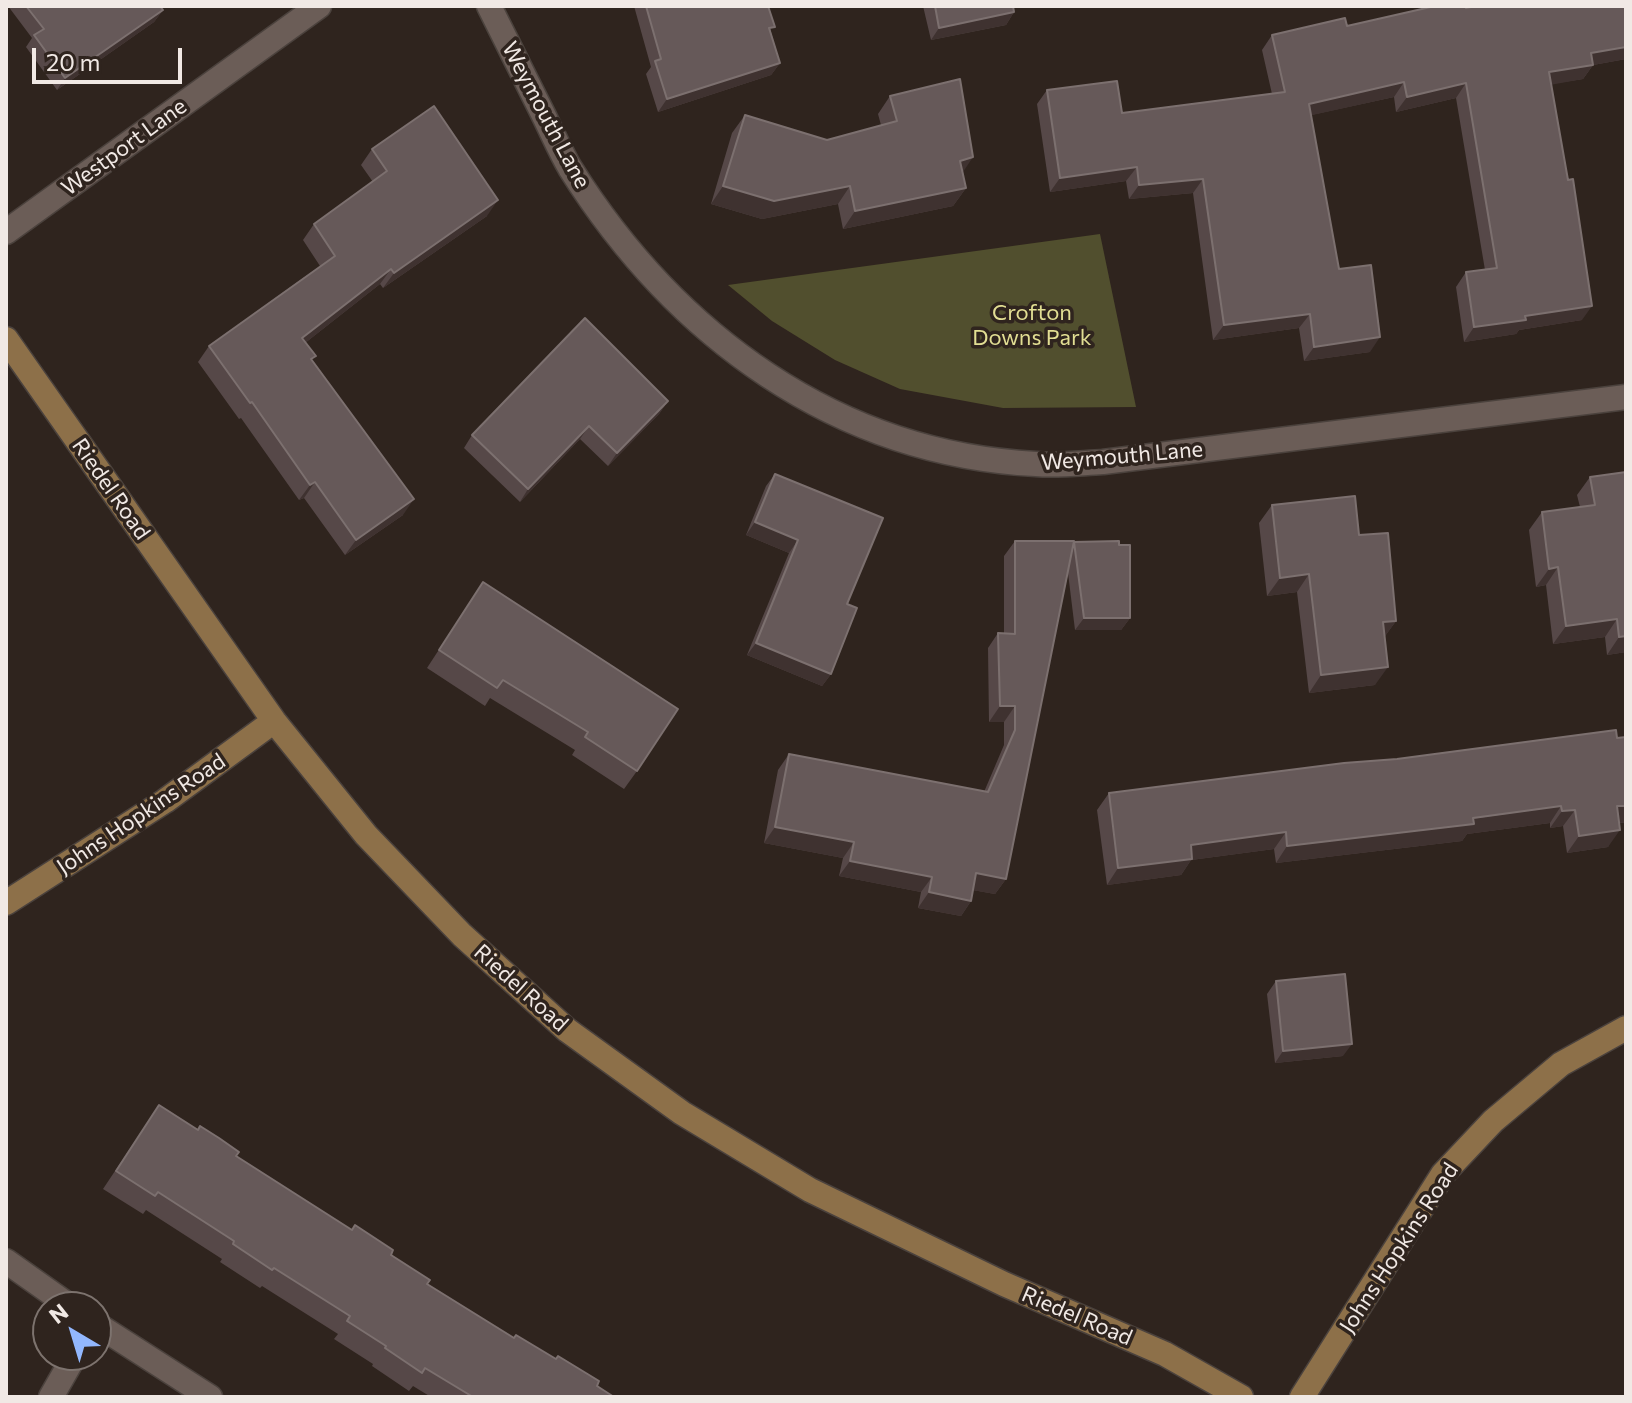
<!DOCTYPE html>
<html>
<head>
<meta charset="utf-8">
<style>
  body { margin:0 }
  #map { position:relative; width:1632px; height:1403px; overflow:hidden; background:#2f241e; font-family:Commissioner,sans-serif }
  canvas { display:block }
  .frame { position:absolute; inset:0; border:8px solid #f1e9e5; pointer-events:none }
  .north { position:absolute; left:32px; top:1291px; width:80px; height:80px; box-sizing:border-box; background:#2f241e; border:2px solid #7d736e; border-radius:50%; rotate:322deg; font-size:22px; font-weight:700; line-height:32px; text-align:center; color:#f1e9e5 }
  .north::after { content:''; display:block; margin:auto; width:28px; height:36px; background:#92b7fd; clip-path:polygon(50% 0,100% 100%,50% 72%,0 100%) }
  .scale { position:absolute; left:32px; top:48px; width:150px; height:36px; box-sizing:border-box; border:4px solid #f1e9e5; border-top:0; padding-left:10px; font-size:24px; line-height:28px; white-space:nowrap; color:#f1e9e5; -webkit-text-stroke:6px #2f241e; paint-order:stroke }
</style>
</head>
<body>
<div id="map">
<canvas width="1632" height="1403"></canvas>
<div class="frame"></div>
<div class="north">N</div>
<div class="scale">20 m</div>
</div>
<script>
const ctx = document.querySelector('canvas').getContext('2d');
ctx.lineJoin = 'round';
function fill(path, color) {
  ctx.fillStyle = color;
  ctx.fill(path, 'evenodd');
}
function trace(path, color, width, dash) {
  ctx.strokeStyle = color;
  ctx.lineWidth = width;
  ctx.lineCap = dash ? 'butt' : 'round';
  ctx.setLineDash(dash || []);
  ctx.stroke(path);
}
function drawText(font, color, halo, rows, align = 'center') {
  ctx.font = font + ' Commissioner,sans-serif';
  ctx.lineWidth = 7;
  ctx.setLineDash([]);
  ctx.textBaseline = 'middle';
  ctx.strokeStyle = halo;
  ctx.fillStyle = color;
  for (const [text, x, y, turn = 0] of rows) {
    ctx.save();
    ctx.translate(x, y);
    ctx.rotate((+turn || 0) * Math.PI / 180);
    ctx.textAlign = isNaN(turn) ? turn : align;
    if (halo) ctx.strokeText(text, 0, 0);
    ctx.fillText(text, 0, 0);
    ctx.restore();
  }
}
fill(new Path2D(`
  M1100 234 1136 407 1003 408 900 389 835 360 772 321 728 285Z`), '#514f2e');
const street = new Path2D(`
  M489 6C507 42 525 78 543 114 552 132 560 151 570 168 675 335 836 454 1036 464 1058 466 1081 463 1103 462L1626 397
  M6 232 319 6
  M6 1261 71 1307
  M96 1324 210 1397
  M51 1397 75 1355`);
const secondary = new Path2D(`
  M6 339 274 721 366 835 462 935 567 1030 682 1113 810 1190 1004 1284 1165 1354 1241 1397
  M6 903 165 801 274 721
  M1302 1397 1443 1174 1493 1121 1561 1064 1626 1028`);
trace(street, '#4b423d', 27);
trace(secondary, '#4b423d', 27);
trace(street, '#6b5d57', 24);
trace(secondary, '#8d7049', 24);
fill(new Path2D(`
  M8 6H160L163 10 154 22 57 90 26 47 32 38Z
  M634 6H768L771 32 780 63 771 75 658 112 646 74 651 67Z
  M923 6H1013L1014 12 1006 25 931 40Z
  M1626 6V59L1593 65 1583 79 1551 84 1582 320 1519 330 1516 334 1464 342 1456 287 1466 272 1485 270 1456 98 1396 112 1394 97 1311 115 1339 269 1370 352 1304 361 1299 328 1213 340 1193 193 1129 199 1126 181 1050 192 1037 104 1047 90 1122 113 1272 94 1262 50 1272 35 1347 26 1466 8Z
  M890 96 963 172 966 188 953 206 843 229 838 204 762 219 711 204 732 133 745 115 827 140 881 125 878 114Z
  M372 149 487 216 383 288 380 284 305 343 312 361 403 515 345 555 304 498 299 500 241 418 239 419 198 362 209 346 320 266 303 240 314 224 373 182 361 165Z
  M668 401 659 414 608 466 580 439 520 502 464 448 472 435Z
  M1626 472V652L1607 655 1605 637 1553 644 1546 585 1536 587 1529 530 1542 512 1580 507 1577 495 1590 477Z
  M775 474 847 604 831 674 822 686 747 655 789 553 746 535 766 486Z
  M1272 505 1359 535 1396 621 1385 636 1375 685 1309 693 1297 592 1267 596 1259 523Z
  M1015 541H1074L1130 618 1121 630H1075L1068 573 1006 879 995 894 973 890 971 901 961 916 918 908 921 892 839 876 843 858 764 843 778 770 789 754 984 792 1004 745V722H989L988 648 998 633H1004V556Z
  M483 582 637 771 624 789 572 755 575 750 490 698 485 706 427 668Z
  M1626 737V823H1619L1608 847 1567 853 1563 826 1550 828V823L1467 834 1462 841 1276 863 1274 849 1191 860 1181 875 1107 885 1097 810 1109 793 1397 759Z
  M1276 981 1343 1056 1275 1063 1267 994Z
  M159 1105 236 1156 391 1255 427 1284 513 1338 614 1397H431L413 1386 409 1391 372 1366 373 1364 334 1339 338 1334 262 1286 260 1288 220 1262 222 1259 146 1210 143 1214 103 1189Z`), '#564848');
fill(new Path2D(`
  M163 10 154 22 57 90 65 78Z
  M1014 12 1006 25 931 40 939 28Z
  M1626 47V59L1593 65 1583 79 1539 87 1549 72 1591 53Z
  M780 63 771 75 658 112 667 99Z
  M1404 82 1394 97 1299 118 1309 104Z
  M1466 83 1456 98 1396 112 1407 97Z
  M973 157 961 175 960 161Z
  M1137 167 1126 181 1050 192 1060 178Z
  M1203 179 1193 193 1129 199 1139 185Z
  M723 186H850L838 204 762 219 711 204Z
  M966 188 953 206 843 229 855 211Z
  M498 200 487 216 383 288 394 273Z
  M391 269 380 284 291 354 302 338Z
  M1592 306 1582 320 1519 330 1516 334 1464 342 1474 327 1525 316Z
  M1310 314 1299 328 1213 340 1224 325Z
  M1380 337 1370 352 1304 361 1314 347Z
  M668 401 659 414 608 466 617 453Z
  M589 426 580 439 520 502 528 489Z
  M315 482 304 498 299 500 310 485Z
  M414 499 403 515 345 555 356 540Z
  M755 522 798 540 789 553 746 535Z
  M1558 567 1546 585 1536 587 1549 569Z
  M1309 574 1297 592 1267 596 1280 578Z
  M1084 618H1130L1121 630H1075Z
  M1617 619 1605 637 1553 644 1566 626Z
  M1396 621 1383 639V622Z
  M1626 636V652L1607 655 1619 637Z
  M756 643 831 674 822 686 747 655Z
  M1388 667 1375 685 1309 693 1321 675Z
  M1000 706H1015L1004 722H989Z
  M1561 806 1550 823 1467 834 1462 841 1276 863 1287 846Z
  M1617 806H1626V823L1605 822Z
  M1575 810 1563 826 1550 828 1562 811Z
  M775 827 854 842 843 858 764 843Z
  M1620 830 1608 847 1567 853 1579 836Z
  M1286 832 1274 849 1191 860 1181 875 1107 885 1118 868 1191 845Z
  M850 861 932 877 921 892 839 876Z
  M976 873 1006 879 995 894 966 889Z
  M929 892 971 901 961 916 918 908Z
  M1352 1044 1343 1056 1275 1063 1283 1051Z`), '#3f3230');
const building = new Path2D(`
  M26 6H160L163 10 65 78 34 35 44 29Z
  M646 6H768L775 27 769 28 780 63 667 99 655 61 661 59Z
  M935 6H1013L1014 12 939 28Z
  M1435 6H1465L1466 8 1476 6H1626V47L1591 53 1593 65 1549 72 1568 180 1573 179 1592 306 1525 316 1526 320 1474 327 1466 272 1497 268 1466 83 1407 97 1404 82 1309 104 1339 269 1371 265 1380 337 1314 347 1310 314 1224 325 1203 179 1139 185 1137 167 1060 178 1047 90 1117 81 1122 113 1285 92 1272 35 1345 18 1347 26Z
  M960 79 973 157 960 161 966 188 855 211 850 186 774 201 723 186 745 115 827 140 897 121 890 96Z
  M434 106 498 200 394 273 391 269 302 338 316 356 311 359 414 499 356 540 315 482 310 485 252 402 250 403 209 346 335 256 314 224 387 171 372 149Z
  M585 318 668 401 617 453 589 426 528 489 472 435Z
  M1626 472V636L1619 637 1617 619 1566 626 1558 567 1549 569 1542 512 1595 505 1590 477Z
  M775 474 883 518 847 604 857 608 831 674 756 643 798 540 755 522Z
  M1355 496 1359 535 1388 533 1396 621 1383 622 1388 667 1321 675 1309 574 1280 578 1272 505Z
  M1015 541H1074L1006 879 976 873 971 901 929 892 932 877 850 861 854 842 775 827 789 754 988 792 1015 730V706H1000L998 633 1015 634Z
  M1119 541V545H1130V618H1084L1074 542Z
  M483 582 678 709 637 771 585 737 588 732 503 680 497 688 439 650Z
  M1616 730 1617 738 1626 737V806H1617L1620 830 1579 836 1575 810 1562 811 1561 806 1473 818 1474 824 1287 846 1286 832 1191 845 1192 859 1118 868 1109 793 1344 763 1397 759Z
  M1345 974 1352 1044 1283 1051 1276 981Z
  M159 1105 198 1130 200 1126 219 1138 239 1152 236 1156 352 1230 355 1225 393 1250 391 1255 430 1280 427 1284 514 1338 516 1335 556 1359 558 1356 599 1381 597 1386 614 1397H473L425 1368 422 1373 385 1348 386 1346 347 1321 350 1316 274 1268 272 1270 233 1244 234 1241 158 1192 155 1196 116 1171Z`);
fill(building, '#665959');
trace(building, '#7c706f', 2);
drawText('22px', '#f1e9e5', '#2f241e', [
  ["Weymouth Lane",546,115,62],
  ["Westport Lane",124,147,-36],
  ["Weymouth Lane",1122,456,-5],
  ["Riedel Road",111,489,55],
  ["Johns Hopkins Road",141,814,-34],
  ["Riedel Road",521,988,42],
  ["Johns Hopkins Road",1399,1248,-57],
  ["Riedel Road",1077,1316,23]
]);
drawText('22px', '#e2de93', '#2f241e', [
  ["Crofton",1032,313],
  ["Downs Park",1032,338]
]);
</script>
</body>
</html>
